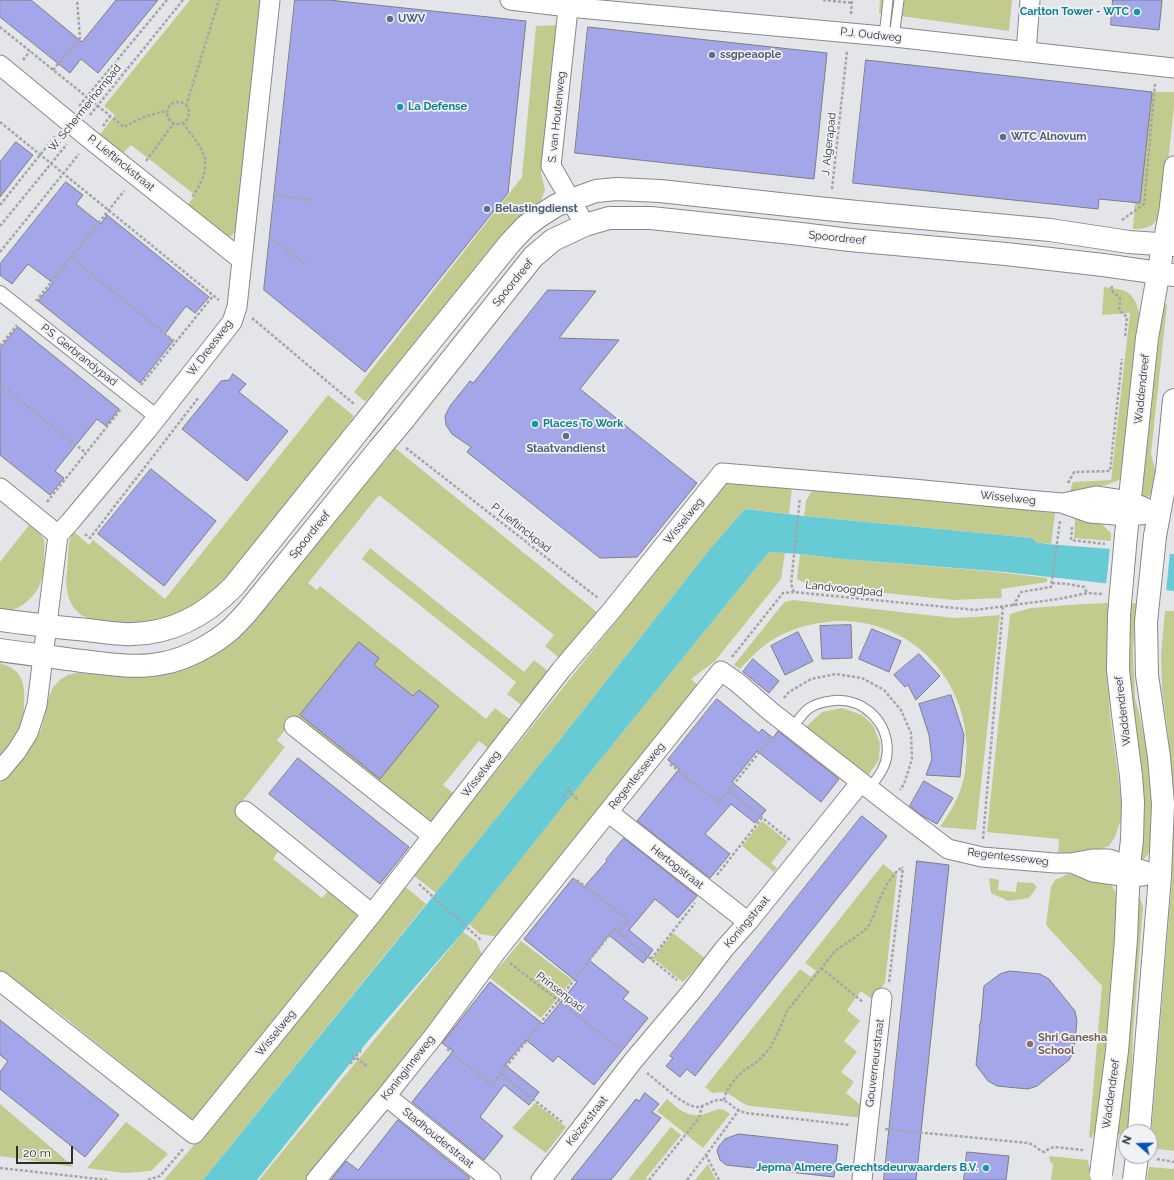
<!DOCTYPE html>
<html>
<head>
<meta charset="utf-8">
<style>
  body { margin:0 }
  #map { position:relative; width:1174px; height:1180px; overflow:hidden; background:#e4e5e9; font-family:Raleway,sans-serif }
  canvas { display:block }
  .north { position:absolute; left:1118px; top:1124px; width:40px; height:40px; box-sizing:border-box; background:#f1f2f6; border:1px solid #a3a4a7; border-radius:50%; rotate:290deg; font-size:11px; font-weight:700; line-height:16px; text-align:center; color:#2e2e30 }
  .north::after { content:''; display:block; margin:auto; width:14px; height:18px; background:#0552bc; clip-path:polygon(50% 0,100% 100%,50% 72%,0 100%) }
  .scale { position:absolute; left:16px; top:1146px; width:57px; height:18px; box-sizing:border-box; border:2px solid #2e2e30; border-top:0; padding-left:5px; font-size:12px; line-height:14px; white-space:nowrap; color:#2e2e30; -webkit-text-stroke:3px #f1f2f6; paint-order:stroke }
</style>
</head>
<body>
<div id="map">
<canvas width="1174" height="1180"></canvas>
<div class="north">N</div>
<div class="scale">20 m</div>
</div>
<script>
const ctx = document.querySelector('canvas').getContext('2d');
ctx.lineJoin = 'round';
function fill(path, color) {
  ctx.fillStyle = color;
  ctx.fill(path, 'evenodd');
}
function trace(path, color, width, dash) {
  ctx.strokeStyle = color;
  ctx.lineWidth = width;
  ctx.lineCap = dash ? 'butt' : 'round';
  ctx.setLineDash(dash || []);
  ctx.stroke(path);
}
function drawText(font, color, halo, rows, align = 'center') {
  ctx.font = font + ' Raleway,sans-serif';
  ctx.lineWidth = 3.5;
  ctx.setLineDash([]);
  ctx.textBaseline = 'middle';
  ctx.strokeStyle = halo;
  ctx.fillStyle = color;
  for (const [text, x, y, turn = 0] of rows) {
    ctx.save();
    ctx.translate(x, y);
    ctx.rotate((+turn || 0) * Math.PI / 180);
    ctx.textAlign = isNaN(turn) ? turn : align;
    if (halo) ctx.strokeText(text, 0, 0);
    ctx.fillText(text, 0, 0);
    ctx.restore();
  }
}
fill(new Path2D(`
  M190 0H260L236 231 230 237 227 238 187 206 195 195 131 145 121 155 97 138 115 115 104 106Z
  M880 0H1012L1009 31 879 13Z
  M557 25 541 173 545 190 541 201 513 228 388 379 376 389 366 401 363 400 354 392 522 177 536 26Z
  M1152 92H1174V107L1163 208C1156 225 1151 229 1133 229L1135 202 1140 203Z
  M1104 287C1128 290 1134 291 1140 316L1126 463 1120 480 1106 485 1070 491 1073 482 1111 480 1130 313 1102 315Z
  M1163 303 1167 305 1151 453C1152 461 1158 476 1157 481 1156 490 1150 498 1141 499Z
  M328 395 354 416 344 430 337 444 221 585 197 605 160 621 142 623H111L90 619 81 615 73 607 69 599 66 584 69 543 73 531 89 545 93 540 165 599Z
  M395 448 598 613 559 658 545 646 554 635 379 495 308 583 317 590 320 586 486 719 495 708 512 721 489 749 479 741 443 785 453 793 430 823 295 718 277 740 285 747 241 803 281 847 273 859 322 898 332 887 355 906 359 919 196 1122 182 1119 185 1114 54 1009 49 1014 0 975V783L34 741 41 730 49 697 53 687 61 679 68 675 76 673 124 676 176 669 372 473 385 461Z
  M726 484 792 488 789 514 745 509 710 549 563 736 436 893 413 875Z
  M814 487 1055 513 1051 544 1036 542 1032 538 804 516 806 501Z
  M1075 519 1098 521 1111 533V541L1074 538Z
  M29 525C33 529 40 533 43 538 46 543 44 550 44 556 44 564 43 573 41 581 37 597 17 613 0 612V562Z
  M370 548 524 672 534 660 549 672 524 707 507 694 516 682 362 559Z
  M769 552 785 553 781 579 715 661 691 679 701 688 499 939 493 936 480 934 469 924 579 786Z
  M800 554C882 564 965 567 1047 578V582L1001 589 1002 598 953 600 809 585 797 579Z
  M793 600 954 618 974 617 1000 615 976 830 940 827C952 810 962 792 965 772 978 693 920 619 837 621 814 622 788 629 769 642 758 650 749 659 740 669L734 665 781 606 785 602Z
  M1110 603 1107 676 1110 714 1123 813 1115 837 1109 846 1098 850 1058 855 1059 839 987 832 1010 614 1031 608 1083 604Z
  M1136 603 1133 650 1135 699 1140 717 1150 767 1153 792V848L1140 864 1127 652 1129 604Z
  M1165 611H1174V1151L1150 1148 1172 878 1171 783 1168 734 1162 689 1161 655Z
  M0 663C23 670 25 683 24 704 24 711 24 719 22 726 18 737 8 747 0 756Z
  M842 708 862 715 873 725 880 743 879 760 867 777 806 727 822 712Z
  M762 821 788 842 771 863 777 868 774 872 742 846Z
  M883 864 897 875 885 983 872 999 861 991 847 1010 860 1021 844 1041 857 1052 841 1072 854 1082 846 1093 863 1107 864 1118 750 1106C734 1101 732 1089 712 1093L705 1087 800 969 811 977 816 971 805 963Z
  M1068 874 1094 877 1111 884 1118 897 1109 1015 1098 1134H1093L1092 1138 1089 1137 1102 986 1046 925 1051 887 1055 880Z
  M989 878 999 880 998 890 1016 892 1017 882 1033 883 1037 887 1029 898 1008 901 991 893Z
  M403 885 426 904 203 1180H164L206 1131Z
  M1138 891 1143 907 1133 1034 1130 1132H1126V1135H1115Z
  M463 932 477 942 480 951 485 956 306 1180H259Z
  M673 933 705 958 683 982 653 958Z
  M521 941 572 980 541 1018 490 978Z
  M667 1099C675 1106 683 1114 694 1115 710 1117 717 1102 730 1114L703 1148 657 1111Z
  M535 1103 566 1127 546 1153 512 1128Z
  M0 1104 74 1167 0 1156Z
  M126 1122 168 1154 151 1171 125 1173 87 1168Z
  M671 1127 681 1135 646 1178 647 1180H628Z
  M1049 1156 1088 1160 1089 1167H1095L1093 1180H1051L1053 1164 1050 1162Z
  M708 1164 716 1180H695Z
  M1149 1167 1174 1169V1180H1147Z`), '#c2cb8d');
fill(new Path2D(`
  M745 509 804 516 1032 538 1036 542 1047 544 1174 554V591L1005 572 844 559 800 554 769 552 579 786 463 932 368 1041 257 1180H203L563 736 710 549Z`), '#67cbd5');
fill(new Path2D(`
  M1110 547 1170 552 1166 592 1106 586Z`), '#e4e5e9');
const building = new Path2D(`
  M0 0H31L82 42 116 0H158L98 73 81 59 70 73 0 17Z
  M295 0H329L526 21 508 193 365 372 264 290Z
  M1113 0H1162L1159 30 1111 25Z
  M588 27 827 53 814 179 575 153Z
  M866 60 1152 92 1140 203 1099 199 1098 209 853 183Z
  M16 142 33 155 0 197V162Z
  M66 182 83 195 76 204 101 224 107 215 209 297 195 313 186 306 165 334 173 341 140 383 38 301 53 283 28 264 12 284 0 275V264Z
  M548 290 596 291 559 338 619 340 580 389 697 483 637 557 600 558 467 452 471 447 452 434 446 425 445 416 450 406 470 381 473 383Z
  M18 327 119 409 106 426 97 419 55 471 64 478 50 495 0 455V349Z
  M233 374 246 384 239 392 288 431 247 481 182 429 221 381 229 380Z
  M151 469 216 521 164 586 98 534Z
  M851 625 852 658 822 659 820 626Z
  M872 629 901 641 889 672 859 659Z
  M798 632 813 661 785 675 771 646Z
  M359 642 379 658 374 665 413 696 419 690 439 706 380 779 300 715Z
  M919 654 940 676 916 700 908 685 905 687 894 675Z
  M753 659 779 681 769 693 743 672Z
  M951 695 964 735 960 777 926 775 932 759 929 735 919 704Z
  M717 699 759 733 762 729 773 738 778 731 839 779 821 802 757 751 732 782 766 810 755 823 731 804 705 834 730 854 710 878 637 821 679 769 668 760Z
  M298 758 409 847 380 884 269 794Z
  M924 781 953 798 937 824 921 815 910 806Z
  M862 816 887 836 695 1076 687 1069 680 1077 666 1066 673 1058 670 1056Z
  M624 838 697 896 678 918 655 899 629 930 653 950 643 963 609 935 589 960 629 992 623 999 648 1018 594 1085 558 1056 553 1062 526 1040 505 1065 539 1092 529 1105 504 1085 480 1117 503 1136 484 1160 412 1102 453 1051 442 1043 490 982 543 1024 577 982 524 939 573 878 584 887 607 861 606 860Z
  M917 861 949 865 916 1180H884Z
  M1010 971 1040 974 1049 979 1075 1011 1077 1021 1074 1051 1069 1060 1037 1086 1028 1089 997 1086 988 1081 976 1065 980 1028 979 1026 981 1021 984 986 1000 974Z
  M0 1020 119 1115 85 1157 0 1089V1072L8 1061 0 1055Z
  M645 1093 659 1104 652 1112 661 1118 611 1180H571L636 1099 639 1101Z
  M398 1120 470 1178 468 1180H331L346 1161 358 1170Z
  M739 1134 838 1145 834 1177 726 1165 720 1160 717 1151 719 1146 725 1139Z
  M967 1152 1009 1156 1006 1180H964Z`);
fill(building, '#a3a7e9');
trace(building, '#7d7d81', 1);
const service = new Path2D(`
  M884 36 888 0
  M894 37 899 0
  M792 728C797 722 802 714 808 709 815 704 823 702 831 701 862 696 890 722 887 754 886 768 877 778 869 789`);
const pedestrian = new Path2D(`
  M0 293 157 417`);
const minor = new Path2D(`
  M510 0 568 7 894 37 1174 68
  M569 0 551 166 585 225
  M1026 52 1030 0
  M0 65 91 140 242 260
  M1163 243 1169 210 1174 166
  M0 488 58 535
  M1063 503 1096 496 1129 501 1144 507
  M294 726 433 836
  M0 771 16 752 28 733 37 705 58 535 70 522 147 430 232 322 237 307 270 0
  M245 811 372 914
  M608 812 748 922
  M1072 863 1093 872 1129 877 1143 876
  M0 981 194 1134 372 914 561 670 612 610 722 473 913 489 1027 500 1062 503 1090 513 1128 516 1160 513
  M386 1096 491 1180
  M316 1180 386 1096 433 1037 496 952 608 812 721 671 738 683 770 711 889 804 948 849 982 857 1055 863H1071L1092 859H1109L1160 876
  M541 1180 633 1061 691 992 724 949 748 922 861 782
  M862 1180 882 998`);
const secondary = new Path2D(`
  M857 212 1050 230 1129 242 1174 245
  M850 240 1006 254 1103 265 1174 275
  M383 400 510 243 526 226 541 215 557 205 596 191 617 189 660 191 807 207
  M404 419 533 257 553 240 585 225 609 218H651L801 234
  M1126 535 1147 338 1161 258
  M1155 536 1167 471 1174 400
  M0 620C29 624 58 628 88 630 102 632 118 635 133 634 174 633 206 615 234 586L360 429
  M0 650C27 654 54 657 82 661 109 664 137 669 164 663 186 659 214 644 231 629 237 623 243 617 248 611L379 449
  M1107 1128 1117 1051 1126 939 1129 865 1132 840 1133 802 1131 776 1123 714 1118 670 1119 615
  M1139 1132 1160 876 1163 804 1159 757 1147 675 1146 622`);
trace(service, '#88888c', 11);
trace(pedestrian, '#88888c', 16);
trace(minor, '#88888c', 21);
trace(secondary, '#88888c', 24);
trace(new Path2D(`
  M823 0 852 3
  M851 14 852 0
  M0 27 124 127C138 119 152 113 168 111
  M23 60 30 51
  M53 70 80 38 77 0
  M167 113a11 11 0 1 1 22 0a11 11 0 1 1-22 0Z
  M79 106 167 0
  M186 106 219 0
  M90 115 183 0
  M0 122 219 300
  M183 123C189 132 202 147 205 158 207 172 200 186 192 197
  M103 126 111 115
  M146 161 174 123
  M832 189 847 51
  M274 195 312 200
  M0 205 56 135
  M1122 220 1144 204 1155 84
  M0 226 67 144
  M270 238 307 265
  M0 252 79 154
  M71 257 175 342
  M1112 286 1111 290 1120 298 1119 310 1127 317 1125 337
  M36 301 124 191
  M252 318 354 404
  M0 346 17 325
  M0 384 86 453
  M141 385 213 296
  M406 448 598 598
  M1068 483 1074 472 1110 471 1122 359
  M47 502 121 409
  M1072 527 1071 540 1105 544
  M85 534 90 538 199 397
  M1052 583 1068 584 1084 587 1087 593
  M794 592 791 584 800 498
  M1013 606 1021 592 1051 587 1060 521
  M732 657 783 593 794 592 975 610 1059 599 1087 593 1102 594
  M784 698 789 692 811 679 836 674 862 678 884 690 901 710 911 733 912 759 904 784 900 790
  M670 764 719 803 772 736
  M568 790 579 801
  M729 791 791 841
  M563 797 572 784
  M983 839 1003 606
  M717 875 762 818
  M577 880 628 920 619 933
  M419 884 482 941
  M651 959 695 903
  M510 963 559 1001 619 1049
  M821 968 863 1002
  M889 982 903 867
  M447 1049 492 1085 614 929 677 980
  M361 1050 351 1063 355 1057 367 1066
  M647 1073C658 1081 685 1108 698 1107 706 1106 713 1099 722 1100 727 1101 731 1105 735 1108 738 1110 742 1112 746 1113L849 1125
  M501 1074 562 1122
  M724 1100 727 1090 736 1078 743 1071 757 1062 770 1048 780 1028 787 1011 835 951 864 931 869 925 874 915 879 900 887 884 897 871 903 867
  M885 1129 1028 1143C1035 1145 1038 1150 1044 1152L1050 1148 1055 1147 1083 1150
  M706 1155 719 1180
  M1157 1159 1174 1162
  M0 1168 108 1180
  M148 1180 160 1176 183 1149
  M649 1180 699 1118 702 1106
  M687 1180 706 1155 739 1110`), '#a5a5a9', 2.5, [3, 2]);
trace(service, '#fff', 9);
trace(pedestrian, '#fff', 14);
trace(minor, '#fff', 19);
trace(secondary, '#fff', 22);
const secondaryBridge = new Path2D(`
  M807 207 857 212
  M801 234 850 240
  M360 429 383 400
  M379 449 404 419
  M1119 615 1126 535
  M1146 622 1155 536
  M1101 1174 1107 1128
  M1134 1180 1137 1156`);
trace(secondaryBridge, '#88888c', 24, []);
trace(secondaryBridge, '#fff', 22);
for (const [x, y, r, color] of [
  [1137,12,4,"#0f9aa8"],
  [390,19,4,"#5c6f8a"],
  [712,55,4,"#5c6f8a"],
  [400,107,4,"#0f9aa8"],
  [1003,137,4,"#5c6f8a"],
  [487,209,4,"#5c6f8a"],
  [535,424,4,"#0f9aa8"],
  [566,436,4,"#5c6f8a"],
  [1030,1044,4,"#8d6e63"],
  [986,1168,4,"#0f9aa8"]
]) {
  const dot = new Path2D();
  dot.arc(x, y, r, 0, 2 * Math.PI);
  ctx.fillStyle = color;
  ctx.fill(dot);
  trace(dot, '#f1f2f6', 1.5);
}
drawText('bold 11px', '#0d838f', '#f1f2f6', [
  ["Carlton Tower - WTC",1129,12],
  ["La Defense",408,107,"left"],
  ["Places To Work",543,424,"left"],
  ["Jepma Almere Gerechtsdeurwaarders B.V.",978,1168]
], 'right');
drawText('bold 11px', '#4e5e75', '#f1f2f6', [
  ["UWV",398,19],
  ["ssgpeaople",720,55],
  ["WTC Alnovum",1011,137],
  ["Belastingdienst",495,209],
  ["Staatvandienst",566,449,"center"]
], 'left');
drawText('11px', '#2e2e30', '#f1f2f6', [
  ["P.J. Oudweg",871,35,6],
  ["W. Schermerhornpad",85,108,-51],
  ["S. van Houtenweg",557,117,-84],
  ["J. Algerapad",829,144,-84],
  ["P. Lieftinckstraat",121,163,39],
  ["Spoordreef",837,238,6],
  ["Spoordreef",513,283,-51],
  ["W. Dreesweg",210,348,-53],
  ["P.S. Gerbrandypad",79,355,38],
  ["Waddendreef",1142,389,-84],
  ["Wisselweg",1008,498,6],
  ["Wisselweg",684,521,-51],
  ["P Lieftinckpad",521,528,38],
  ["Spoordreef",310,535,-51],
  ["Landvoogdpad",844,589,6],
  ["Waddendreef",1123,711,-97],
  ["Wisselweg",481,774,-52],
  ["Regentesseweg",637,776,-51],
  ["Regentesseweg",1008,857,7],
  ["Hertogstraat",677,867,38],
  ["Koningstraat",747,922,-50],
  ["Prinsenpad",560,992,38],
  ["Wisselweg",276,1033,-51],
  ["Gouverneurstraat",875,1063,-83],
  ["Koninginneweg",408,1068,-52],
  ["Waddendreef",1111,1094,-82],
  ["Keizerstraat",587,1121,-52],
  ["Stadhouderstraat",438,1138,39]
]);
drawText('bold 11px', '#785e54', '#f1f2f6', [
  ["Shri Ganesha",1038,1038],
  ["School",1038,1051]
], 'left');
</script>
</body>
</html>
